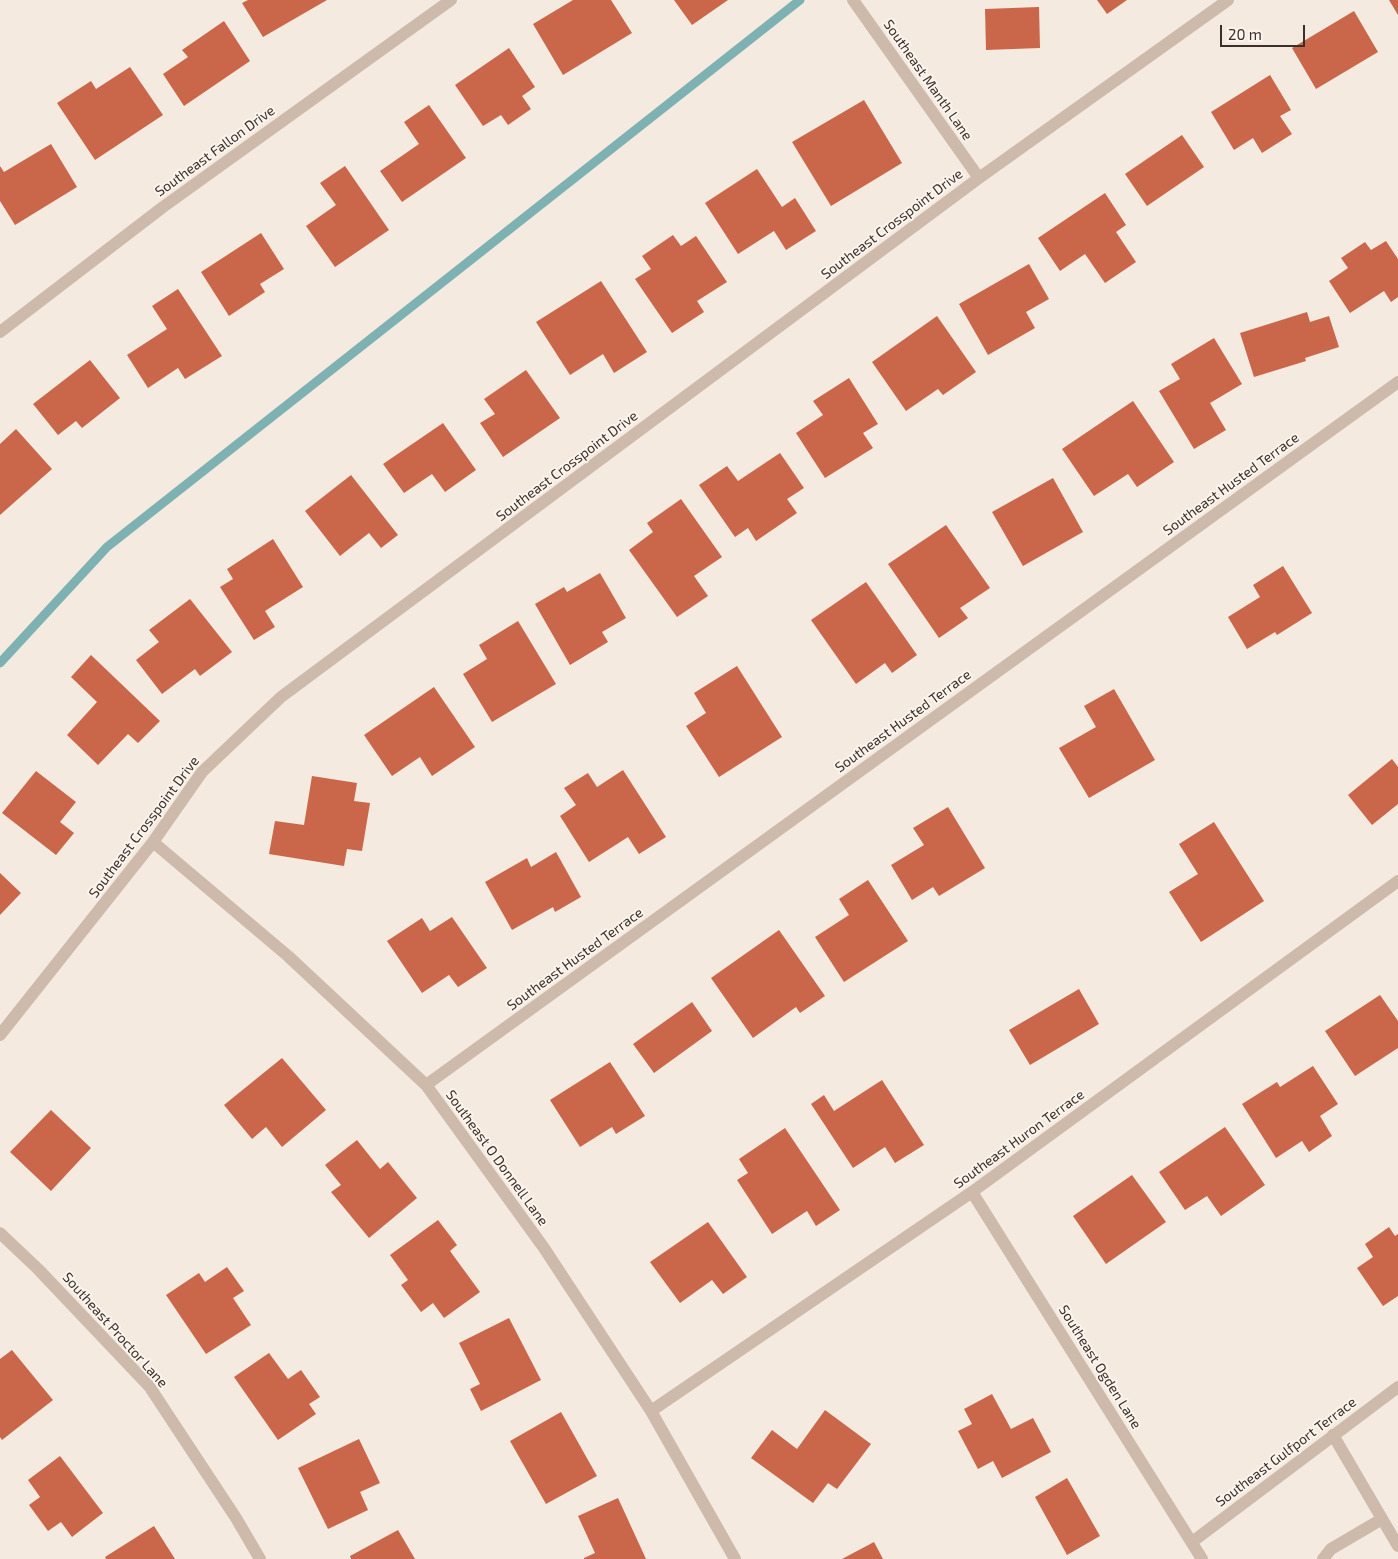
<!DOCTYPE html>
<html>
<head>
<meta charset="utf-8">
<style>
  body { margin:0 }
  #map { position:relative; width:1398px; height:1559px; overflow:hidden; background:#f4eae0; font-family:"Exo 2",sans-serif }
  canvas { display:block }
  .scale { position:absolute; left:1220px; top:25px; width:85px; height:22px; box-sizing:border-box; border:2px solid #3b2f2a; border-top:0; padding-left:6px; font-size:15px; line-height:18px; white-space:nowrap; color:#3b2f2a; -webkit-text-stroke:4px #fbf4ed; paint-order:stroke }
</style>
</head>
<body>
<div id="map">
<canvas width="1398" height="1559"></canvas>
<div class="scale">20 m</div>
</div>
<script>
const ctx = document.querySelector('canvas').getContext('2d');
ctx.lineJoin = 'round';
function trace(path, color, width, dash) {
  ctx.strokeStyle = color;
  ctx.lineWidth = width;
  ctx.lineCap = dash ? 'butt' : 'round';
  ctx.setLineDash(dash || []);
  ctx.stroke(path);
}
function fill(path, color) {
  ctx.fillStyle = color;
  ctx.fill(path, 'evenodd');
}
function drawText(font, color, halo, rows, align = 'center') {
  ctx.font = font + ' "Exo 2",sans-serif';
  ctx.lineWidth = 4;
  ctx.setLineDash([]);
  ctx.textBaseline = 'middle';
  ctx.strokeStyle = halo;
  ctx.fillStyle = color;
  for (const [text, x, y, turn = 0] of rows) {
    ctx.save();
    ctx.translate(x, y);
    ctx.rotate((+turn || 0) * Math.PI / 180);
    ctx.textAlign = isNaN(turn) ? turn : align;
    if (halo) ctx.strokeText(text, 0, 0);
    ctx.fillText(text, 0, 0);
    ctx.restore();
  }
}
trace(new Path2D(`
  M0 663 107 547 800 0`), '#7eb1b2', 9);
fill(new Path2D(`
  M248 0H327L263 37 242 3Z
  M573 0H611L632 33 563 75 533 24Z
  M674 0H728L692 25Z
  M1097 0H1127L1107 14Z
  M1389 0H1398V15Z
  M1039 7 1040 48 986 50 985 9Z
  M1354 11 1378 52 1316 89 1292 48Z
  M224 21 250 61 184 106 163 74 188 57 182 50Z
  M509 48 535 87 522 96 531 109 508 125 501 115 483 126 455 85Z
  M130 67 163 115 95 160 57 103 91 81 96 89Z
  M1270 75 1291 110 1280 116 1292 134 1262 153 1253 138 1234 150 1211 112Z
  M864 100 902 163 831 206 792 142Z
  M429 105 466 158 402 202 380 171 419 144 404 122Z
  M1182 135 1204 167 1147 206 1125 174Z
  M51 144 77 187 15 225 0 201V166L4 172Z
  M345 166 389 230 335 267 306 226 336 205 320 183Z
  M757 169 782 207 795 198 816 231 786 250 774 231 738 254 705 203Z
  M1105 193 1126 225 1116 232 1136 262 1105 283 1085 254 1060 271 1038 238Z
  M261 233 284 269 260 284 265 292 229 316 201 272Z
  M673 235 681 246 696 236 727 282 697 301 704 312 672 333 635 279 651 269 642 256Z
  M1386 241 1398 259V297L1391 302 1384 291 1350 313 1329 281 1348 268 1341 258 1365 242 1371 250Z
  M1029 264 1049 299 1026 312 1035 328 988 355 959 304Z
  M601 281 647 352 614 373 603 354 570 375 536 322Z
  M178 289 222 356 185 379 178 368 148 388 127 355 167 329 152 306Z
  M1307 312 1310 322 1329 316 1339 347 1305 358 1306 361 1254 377 1240 333Z
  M937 316 976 372 943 395 938 389 906 411 872 362Z
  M1214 338 1242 384 1210 403 1226 430 1194 449 1159 391 1180 379 1171 364Z
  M90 360 120 398 82 428 76 421 58 435 33 404Z
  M526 370 560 418 503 457 480 423 495 414 484 399Z
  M849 378 878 424 863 433 873 448 825 478 796 433 823 415 813 401Z
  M1133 401 1174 462 1137 487 1128 474 1094 496 1062 449Z
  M443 423 476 470 445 492 432 474 404 493 383 464Z
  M16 429 52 469 0 515V444Z
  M780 453 804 488 787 499 797 513 756 541 748 528 735 537 699 485 727 466 738 481Z
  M351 475 398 535 381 548 369 533 340 556 305 511Z
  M1053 478 1083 532 1023 566 992 512Z
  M681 499 722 557 694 576 708 596 677 617 629 550 653 532 647 523Z
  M946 525 990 588 960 608 968 618 939 638 888 564Z
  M273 539 303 587 265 611 275 627 254 640 220 587 233 579 227 569Z
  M1283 566 1312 613 1277 635 1275 632 1247 649 1228 617 1260 597 1253 585Z
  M600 573 626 618 602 632 608 642 570 665 535 604 564 587 567 592Z
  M866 582 917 655 892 673 885 663 856 684 811 620Z
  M190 599 232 652 200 676 195 669 162 694 136 660 159 642 149 630Z
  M518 621 556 684 492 722 463 674 487 659 479 645Z
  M91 655 160 721 138 743 128 734 98 765 67 735 97 702 71 677Z
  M737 666 782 737 719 777 686 726 706 713 694 693Z
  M434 687 475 747 432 776 420 757 392 776 364 735Z
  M1114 689 1155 760 1089 798 1059 748 1096 727 1084 706Z
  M1392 759 1398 767V804L1372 825 1348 795Z
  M623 770 666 837 639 854 628 837 589 862 560 816 576 805 564 788 588 773 597 787Z
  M36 771 76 802 60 822 74 833 56 855 2 813Z
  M312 776 357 783 354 801 370 803 362 851 347 849 344 866 269 854 275 821 304 825Z
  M948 807 985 868 939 896 933 887 912 900 891 865 924 845 913 828Z
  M1214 822 1264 901 1201 942 1169 892 1198 874 1179 844Z
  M556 852 581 897 555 912 553 907 512 930 485 882 527 858 531 867Z
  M0 873 21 893 0 915Z
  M868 880 908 941 844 982 815 937 849 915 839 899Z
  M452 917 487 968 458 987 449 975 422 993 387 941 422 918 430 931Z
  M779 930 825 996 800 1013 796 1007 753 1038 711 978Z
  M1079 989 1099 1024 1030 1065 1009 1030Z
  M1380 995 1398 1021V1048L1355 1076 1325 1031Z
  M692 1002 712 1031 654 1073 633 1044Z
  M282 1058 326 1110 282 1147 266 1127 252 1139 224 1105Z
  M610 1062 645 1116 616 1134 612 1127 580 1147 550 1100Z
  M1313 1066 1338 1104 1320 1116 1332 1136 1309 1152 1302 1141 1276 1158 1242 1104 1277 1082 1280 1087Z
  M882 1080 924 1145 895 1163 885 1147 853 1168 811 1104 824 1095 834 1111Z
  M51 1110 91 1148 51 1191 10 1152Z
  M1225 1127 1265 1185 1221 1216 1207 1196 1185 1210 1159 1172Z
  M785 1128 840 1210 816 1226 807 1211 772 1234 737 1180 748 1173 739 1159Z
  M357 1140 380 1169 388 1162 417 1198 369 1238 331 1192 341 1185 325 1165Z
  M1132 1175 1166 1222 1106 1264 1073 1216Z
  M438 1220 457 1245 450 1251 480 1292 444 1318 433 1303 421 1312 401 1285 408 1280 390 1255Z
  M708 1222 747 1277 723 1294 712 1280 680 1303 650 1262Z
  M1389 1227 1395 1236 1398 1234V1296L1383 1306 1357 1268 1373 1257 1365 1244Z
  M227 1267 244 1291 233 1298 251 1325 206 1354 166 1295 199 1273 205 1282Z
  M509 1318 541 1380 481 1411 470 1389 480 1384 459 1343Z
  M12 1350 53 1400 2 1440 0 1437V1359Z
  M269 1353 288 1379 301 1370 320 1397 309 1404 316 1414 278 1440 234 1377Z
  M992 1394 1011 1429 1033 1418 1051 1452 1002 1478 993 1461 978 1469 958 1431 972 1424 964 1409Z
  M825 1410 871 1444 837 1489 828 1483 813 1503 751 1458 772 1430 797 1449Z
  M561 1412 597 1476 546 1504 510 1441Z
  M359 1439 380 1483 360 1492 368 1510 328 1529 298 1468Z
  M60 1456 103 1513 72 1537 61 1522 48 1531 29 1505 40 1497 28 1480Z
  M1067 1478 1100 1536 1067 1555 1035 1497Z
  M618 1498 646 1559H584V1558L595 1553 578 1516Z
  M154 1526 175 1559H106L105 1557Z
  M398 1530 415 1559H351L350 1556Z
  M874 1542 883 1559H842Z`), '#ca6649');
trace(new Path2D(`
  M1333 1435 1398 1546
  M1323 1559 1331 1549 1382 1519`), '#cdbaab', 12);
trace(new Path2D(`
  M853 0 979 178
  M0 332 163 207 451 0
  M153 842 288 956 426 1085 544 1248 651 1411 735 1559
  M0 1035 153 842 202 772 281 697 979 178 1228 0
  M426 1085 1398 382
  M972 1192 1202 1559
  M0 1233 38 1269 149 1386 236 1518 260 1559
  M651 1411 972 1192 1398 881
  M1192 1542 1398 1387`), '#cdbaab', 12);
drawText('14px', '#3b2f2a', '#fbf4ed', [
  ["Southeast Manth Lane",928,80,55],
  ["Southeast Fallon Drive",215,151,-36],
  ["Southeast Crosspoint Drive",892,224,-37],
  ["Southeast Crosspoint Drive",567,466,-37],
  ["Southeast Husted Terrace",1231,484,-36],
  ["Southeast Husted Terrace",903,721,-36],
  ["Southeast Crosspoint Drive",144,827,-53],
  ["Southeast Husted Terrace",575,959,-36],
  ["Southeast Huron Terrace",1019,1139,-36],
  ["Southeast O Donnell Lane",497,1158,54],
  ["Southeast Proctor Lane",115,1330,48],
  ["Southeast Ogden Lane",1100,1367,58],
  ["Southeast Gulfport Terrace",1286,1452,-37]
]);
</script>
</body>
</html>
